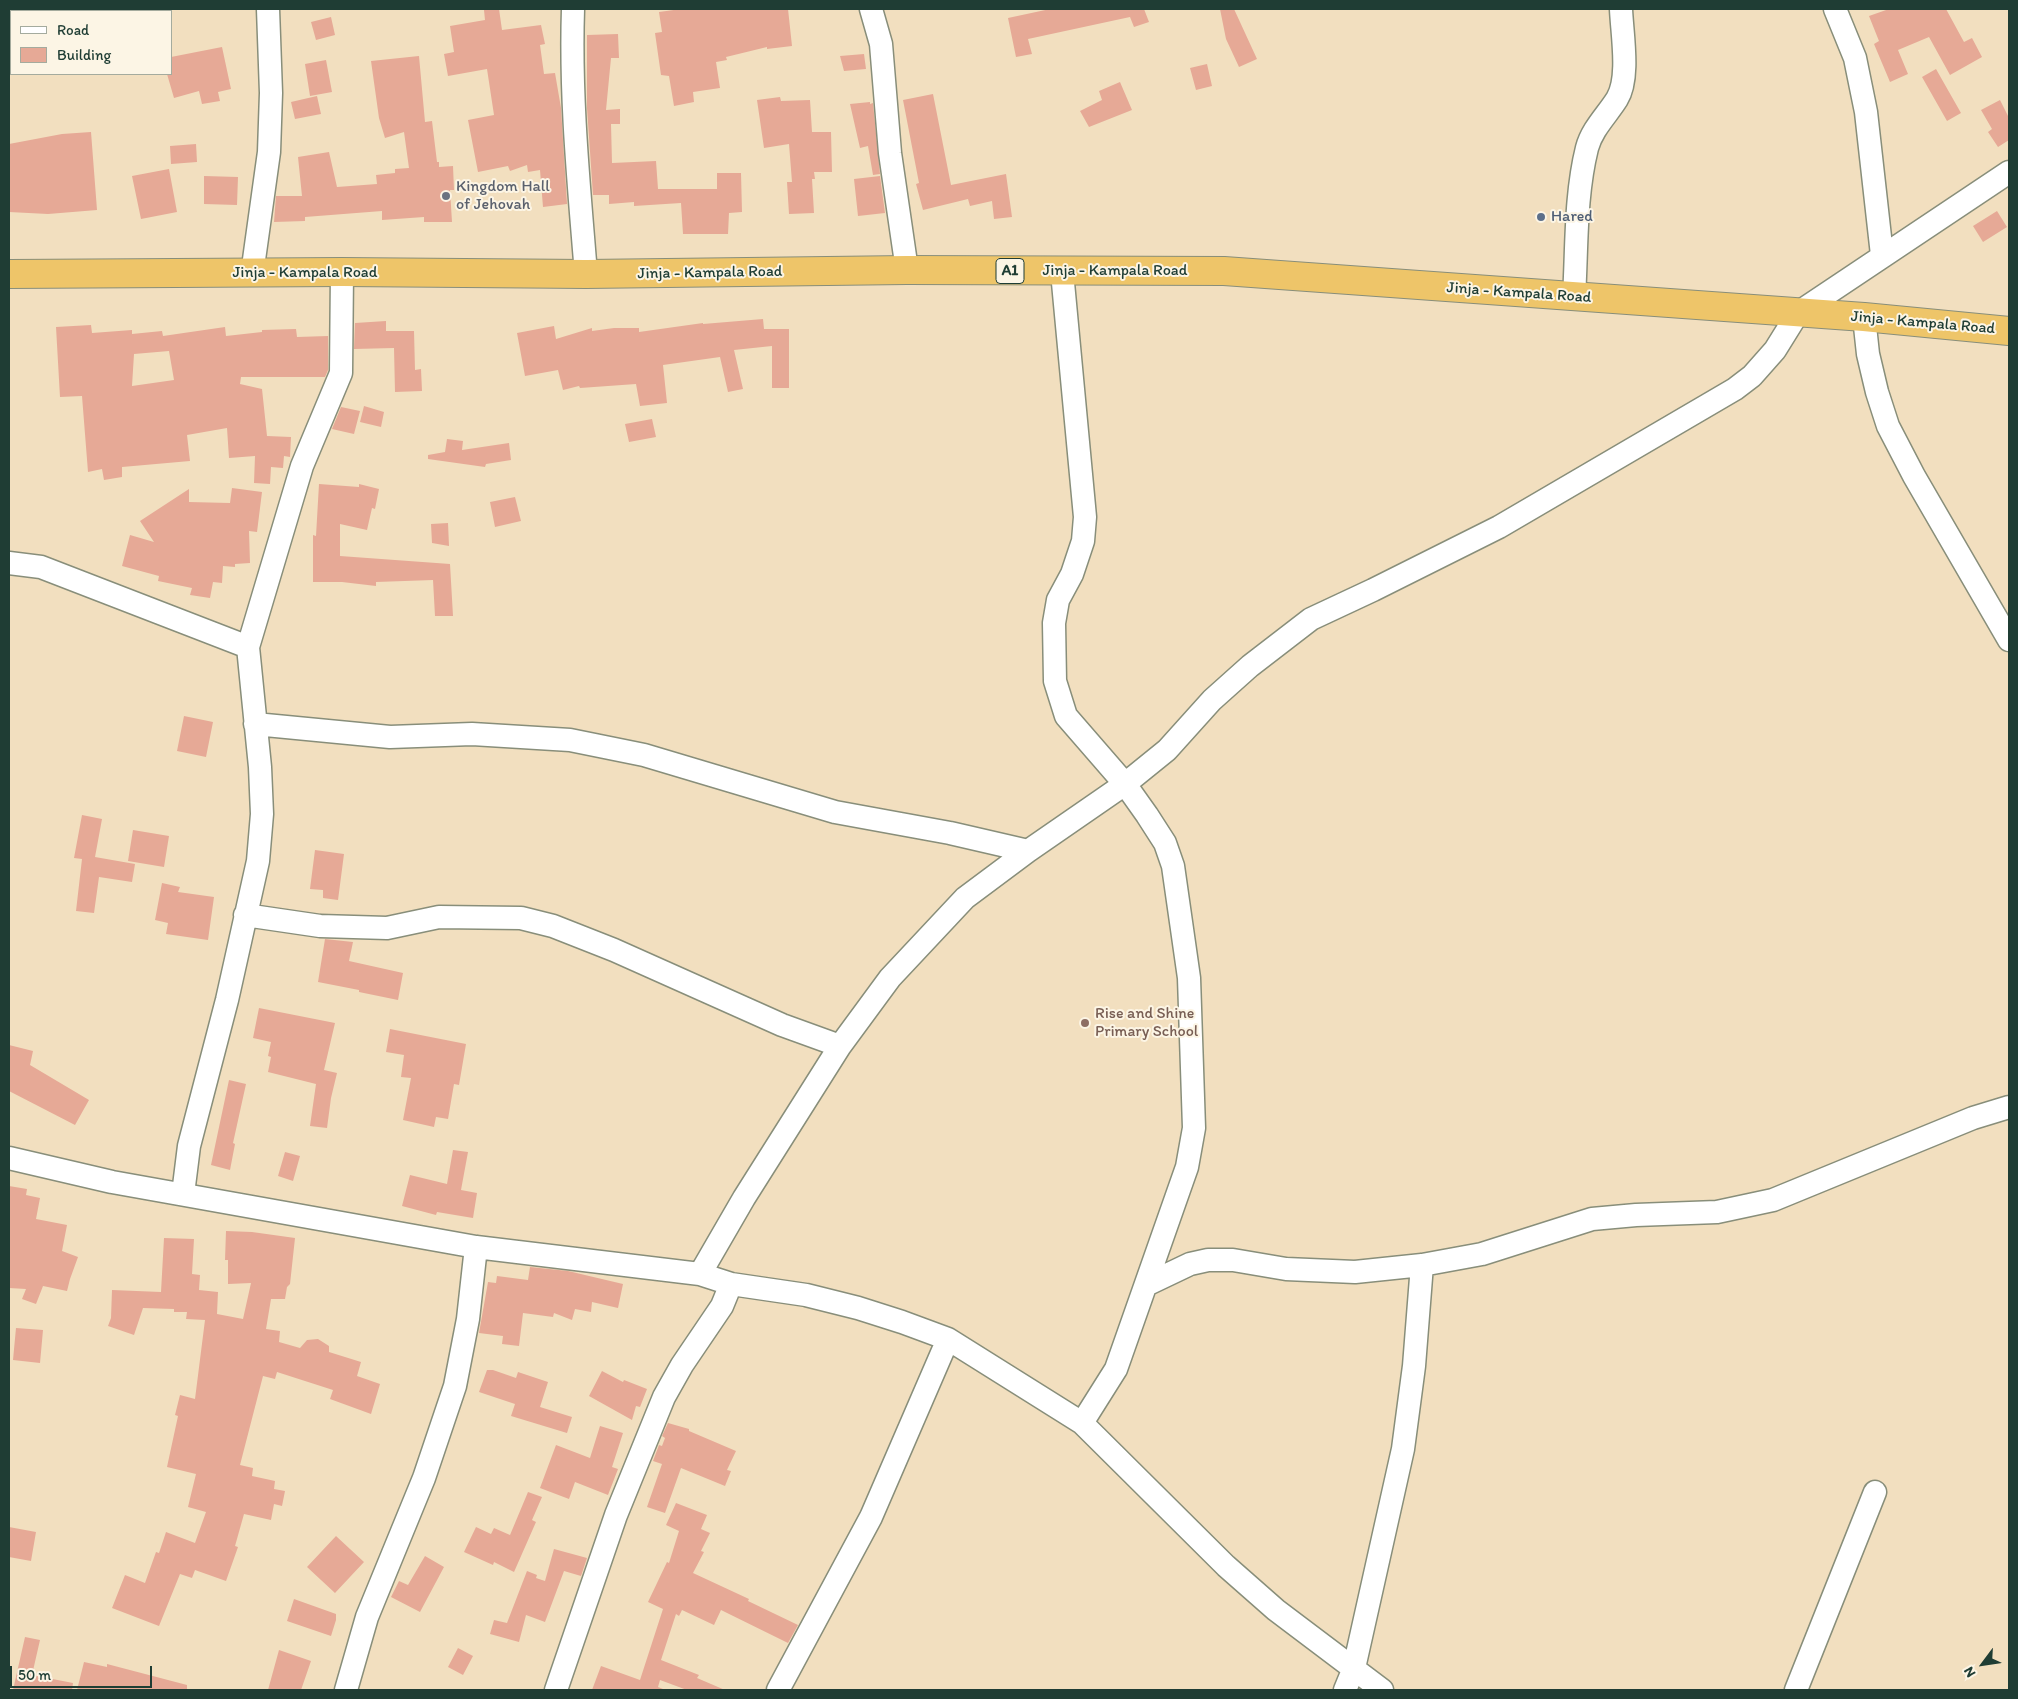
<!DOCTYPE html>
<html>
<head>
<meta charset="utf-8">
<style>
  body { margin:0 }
  #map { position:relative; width:2018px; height:1699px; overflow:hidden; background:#f2dfbf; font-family:Itim,sans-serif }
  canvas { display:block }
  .frame { position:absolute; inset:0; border:10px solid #1f3d34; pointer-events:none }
  .legend { position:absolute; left:10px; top:10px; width:162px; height:65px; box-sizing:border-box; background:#fcf5e5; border:1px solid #a4ab9e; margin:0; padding:6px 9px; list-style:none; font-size:15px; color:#1f3d34 }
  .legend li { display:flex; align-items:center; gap:10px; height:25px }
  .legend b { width:25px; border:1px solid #a4ab9e }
  .north { position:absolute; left:1958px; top:1639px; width:50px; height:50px; -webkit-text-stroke:4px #fcf5e5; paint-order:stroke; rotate:239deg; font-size:14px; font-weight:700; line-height:20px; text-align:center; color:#1f3d34 }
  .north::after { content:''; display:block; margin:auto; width:18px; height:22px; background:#1f3d34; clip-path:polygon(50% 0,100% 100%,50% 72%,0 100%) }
  .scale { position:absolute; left:10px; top:1666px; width:142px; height:22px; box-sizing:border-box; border:2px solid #1f3d34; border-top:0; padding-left:6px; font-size:15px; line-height:18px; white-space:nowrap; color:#1f3d34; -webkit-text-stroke:4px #fcf5e5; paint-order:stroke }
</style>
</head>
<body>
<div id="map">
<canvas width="2018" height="1699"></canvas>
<div class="frame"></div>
<ul class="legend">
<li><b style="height:6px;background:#fff"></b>Road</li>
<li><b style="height:14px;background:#e6a996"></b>Building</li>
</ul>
<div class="north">N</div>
<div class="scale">50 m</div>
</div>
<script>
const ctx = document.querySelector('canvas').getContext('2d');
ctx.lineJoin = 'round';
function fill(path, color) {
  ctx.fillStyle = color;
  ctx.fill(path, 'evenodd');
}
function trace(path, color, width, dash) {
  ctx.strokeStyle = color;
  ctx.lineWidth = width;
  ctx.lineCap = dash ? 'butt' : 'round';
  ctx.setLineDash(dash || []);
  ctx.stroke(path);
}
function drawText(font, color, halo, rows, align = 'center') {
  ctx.font = font + ' Itim,sans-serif';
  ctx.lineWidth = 4;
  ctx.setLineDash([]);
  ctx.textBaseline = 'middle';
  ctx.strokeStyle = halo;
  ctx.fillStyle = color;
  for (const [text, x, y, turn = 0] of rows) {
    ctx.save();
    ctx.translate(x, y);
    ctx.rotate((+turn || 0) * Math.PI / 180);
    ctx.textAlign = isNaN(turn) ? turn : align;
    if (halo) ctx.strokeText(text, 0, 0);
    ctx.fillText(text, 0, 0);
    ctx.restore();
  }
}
fill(new Path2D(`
  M494 9H499L502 30 541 25 545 44 540 45 544 74 555 73 561 108 567 204 543 207 540 170 528 172 527 165 510 171 508 166 478 172 468 120 494 115 487 69 448 76 444 54 454 52 450 26 485 20 484 10Z
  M681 9H788L792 46 767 49V47L726 57 727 60 716 62 720 88 693 92 694 102 674 106 669 76 661 75 655 33 662 32 659 12Z
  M1050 9H1144L1149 22 1134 27 1130 17 1028 39 1032 54 1016 57 1008 18Z
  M1220 9H1234L1257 59 1239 67 1226 39Z
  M1889 9H1946L1964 42 1972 38 1982 57 1950 75 1929 37 1898 50 1908 74 1890 82 1874 44 1879 41 1869 16Z
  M331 17 335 35 316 40 311 22Z
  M618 34 619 58H611L606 110 620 109V124H611L612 163 656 161 658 189H717V173H741L742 212 729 213 728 234H683L681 203 634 206V202L609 204V195H593L587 108V35Z
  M222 47 231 89 218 92 220 101 202 104 199 91 174 98 167 74H171V57Z
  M864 54 866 69 844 71 840 56Z
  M419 56 425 122 432 121 437 162H439V167L453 166 454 190H450L452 222H424V217L382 220V211L305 217V221L274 222 276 196H302L298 157 329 152 337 187 377 184 376 175 395 173V169L409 168 404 132 385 138 379 118 371 61Z
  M326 60 332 92 310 96 305 64Z
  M1207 64 1212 86 1196 90 1190 68Z
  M1936 69 1961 113 1947 121 1922 77Z
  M1120 82 1132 110 1089 127 1080 111 1102 100 1099 91Z
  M933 94 951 185 1006 174 1012 217 994 219 992 201 970 206 968 199 923 210 916 184 919 183 903 100Z
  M317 96 321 114 295 119 291 102Z
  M780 97 781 101 810 100 812 132H831L832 172H814L815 179H812L814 213 789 214 787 182H792L789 144 764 148 757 100Z
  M2000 100 2009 118V140L1998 147 1988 132 1992 129 1981 110Z
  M870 102V104L873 103 880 174 873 175 868 146 860 148 850 104Z
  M91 132 97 210 48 214 9 212V144L62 134Z
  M196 144 197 162 171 164 170 146Z
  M169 169 177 212 141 219 132 176Z
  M204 176 238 177 237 205 204 204Z
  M880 176 885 213 858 216 854 179Z
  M1997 211 2007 227 1983 242 1973 226Z
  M763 319 764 329H789V388H772V346L734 350 743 389 728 392 720 357 663 365 667 403 640 406 636 384 580 388 579 386 563 390 558 370 525 376 517 333 554 326 556 339 592 328V331L614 328H639V332L703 323V324Z
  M386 321V331H414L415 370 421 369 422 391 395 392 394 348 354 349 355 323Z
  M91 325 92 333 132 330V334L162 331 163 336 225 327 226 336 262 332V330L296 329 297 337 328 336V370L325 377H241L240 384 262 389 267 436 291 437 290 457 284 456 283 468 271 467 270 484 254 483 255 456 229 458 227 428 187 435 190 461 122 467V477L104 480 102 469 88 472 82 396 60 397 56 327ZM169 351 174 380 132 386 134 354Z
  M364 406 384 412 381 427 360 422Z
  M341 407 360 411 354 434 332 429Z
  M652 419 656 437 629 442 625 424Z
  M447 439 463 441 462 450 509 443 511 460 486 464 485 467 428 459V455L445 452Z
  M319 484 359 487V484L379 489 375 509 372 508 367 530 340 524V556L450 564 453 616H435L433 580 376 582V586L342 582H313V535L316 536Z
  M232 488 262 492 257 532 249 531 250 563 235 564V567L223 566 222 583 213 582 210 598 190 595 192 588 158 581 159 576 122 566 130 535 154 542 140 521 189 489V502L230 503Z
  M515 497 521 521 495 527 490 502Z
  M448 523 449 546 432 543 431 524Z
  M184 716 213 722 206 757 177 751Z
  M82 815 102 819 95 857 135 864 132 882 99 877 94 913 76 911 82 859 74 858Z
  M133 830 169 836 164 867 128 861Z
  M315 850 344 854 338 900 323 898V890L310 889Z
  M162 883 180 887 178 892 214 897 208 940 166 934 168 923 155 920Z
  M325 939 353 942 349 961 403 973 398 1000 359 992V990L318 982Z
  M259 1008 335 1023 324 1070 337 1073 331 1098 327 1128 310 1126 316 1084 268 1072 271 1057 268 1056 271 1042 253 1038Z
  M390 1029 466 1044 459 1085 454 1084 448 1119 436 1117 434 1127 403 1120 411 1078 401 1077 404 1055 386 1052Z
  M9 1045 33 1051 30 1065 89 1100 75 1125 9 1091Z
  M229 1080 246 1084 233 1143 235 1144 230 1170 211 1165Z
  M453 1150 468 1152 461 1190 477 1193 473 1218 437 1212 436 1215 402 1206 410 1175 447 1184Z
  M285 1152 300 1156 293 1181 278 1176Z
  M9 1186 27 1189 26 1195 40 1198 36 1219 67 1225 62 1251 78 1257 70 1279 67 1291 43 1286 36 1304 22 1299 26 1289 9 1288Z
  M226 1231 252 1232 295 1238 290 1284 287 1287 285 1299H271L266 1329 280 1331 279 1342 300 1348 307 1340 318 1339 329 1346V1352L361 1362 357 1376 380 1384 371 1414 330 1399 333 1390 277 1372 275 1379 263 1376 240 1465 253 1468 252 1476 275 1481 274 1489 285 1491 282 1506 274 1504 271 1520 244 1514 235 1546 238 1547 226 1581 195 1570 192 1578 180 1574 159 1626 112 1608 125 1575 145 1583 156 1552 159 1553 166 1532 195 1543 206 1512 188 1507 196 1474 167 1467 178 1416 175 1415 180 1395 195 1399 205 1320 186 1319 187 1312H174V1309L143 1308 134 1335 108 1326 111 1318 112 1290 161 1292 164 1238 194 1239 192 1274 200 1275 199 1290 218 1292 217 1314 243 1319 251 1283 228 1284V1260H225Z
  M530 1267 568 1271 623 1284 618 1308 592 1302 591 1312 575 1309 572 1320 554 1313 553 1317 523 1313 519 1346 502 1344 503 1336 479 1333 488 1282 496 1283 497 1276 528 1280Z
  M16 1328 43 1330 40 1363 13 1360Z
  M487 1370H493L516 1378 518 1372 548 1382 540 1407 572 1417 567 1433 511 1416 515 1404 479 1392Z
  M602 1371 623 1382 624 1380 647 1389 640 1407 636 1406 632 1420 589 1396Z
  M668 1423 689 1429V1431L736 1451 727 1470 731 1471 725 1486 681 1468 665 1513 647 1507 662 1464 653 1461 659 1445 662 1446 665 1438 662 1436Z
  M600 1426 623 1433 612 1467 618 1469 608 1495 575 1482 569 1499 540 1488 556 1445 590 1458Z
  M528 1492 542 1497 532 1520 536 1522 514 1572 494 1562 493 1565 464 1552 476 1527 491 1534 494 1528 510 1535Z
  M676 1503 707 1515 701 1529 710 1533 701 1551 704 1552 693 1573 749 1599 748 1601 798 1625 788 1643 721 1610 714 1625 682 1610 679 1616 676 1614 661 1660 699 1675 697 1678 725 1690H687L660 1680 658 1687 663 1689 662 1690H592L601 1666 640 1680 663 1609 648 1602 667 1562 669 1563 679 1531 666 1525Z
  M9 1527 36 1532 31 1561 9 1557Z
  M336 1536 364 1562 335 1593 307 1567Z
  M554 1549 587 1558 581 1576 564 1571 545 1622 526 1615 519 1642 490 1634 494 1620 507 1623 527 1571 537 1575 536 1578 545 1581Z
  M425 1556 444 1567 420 1612 391 1597 399 1581 408 1585Z
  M294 1599 336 1614V1620L331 1636 287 1621Z
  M25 1637 40 1640 32 1675 73 1683 72 1690H13Z
  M458 1648 473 1656 463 1675 448 1667Z
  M279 1650 311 1661 301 1690H268Z
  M84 1662 107 1667V1664L187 1685V1690H77Z`), '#e6a996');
const minor = new Path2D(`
  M573 9C570 98 579 186 586 274
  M871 9 881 44 890 153 907 270
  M1835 9 1855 58 1866 112 1882 255
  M1062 272 1085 517 1083 541 1072 574 1058 600 1054 623 1055 681 1066 716 1125 784 1147 815 1165 843 1173 866 1189 978 1194 1128 1187 1167 1116 1369 1082 1423
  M252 274 269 152 271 93 268 9
  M1574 297C1577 248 1575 196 1587 148 1592 129 1607 115 1617 99 1630 78 1622 34 1621 9
  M1864 317 1868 354 1877 392 1888 426 1914 476 2009 640
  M9 563 41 567 248 647
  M255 724 390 737 472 734 570 740 644 755 835 812 950 833 1028 851
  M245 915 320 926 387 928 439 917 521 918 553 926 614 950 782 1025 840 1046
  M9 1158 112 1182 476 1247 700 1274 731 1284 806 1295 858 1308 902 1322 948 1339 1082 1423 1226 1566 1276 1610 1382 1690
  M183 1194 189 1146 227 1000 258 861 262 814 260 767 248 647 302 466 341 373 342 272
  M700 1274 744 1198 840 1046 890 978 965 898 1028 851 1125 784 1167 750 1212 700 1250 666 1311 619 1373 590 1499 527 1735 389 1752 376 1775 350 1798 313 2009 172
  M1146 1285 1190 1264 1208 1260H1233L1286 1269 1355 1272 1422 1265 1482 1254 1592 1219 1636 1215 1717 1212 1773 1200 1973 1118 2009 1107
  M346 1690 367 1617 424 1478 455 1386 468 1319 476 1247
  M556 1690 616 1515 664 1397 682 1365 722 1306 731 1284
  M778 1690 871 1517 948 1339
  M1345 1690 1354 1668 1403 1449 1414 1366 1422 1265
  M1796 1690 1875 1492`);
const highway = new Path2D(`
  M9 274 342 272 586 274 907 270 1224 271 1864 317 2009 331`);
trace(minor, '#888e7a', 25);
trace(highway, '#888e7a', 30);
trace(minor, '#fff', 22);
trace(highway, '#eec569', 28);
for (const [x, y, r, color] of [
  [446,196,5,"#6b7280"],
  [1541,217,5,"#5c6f8a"],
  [1085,1023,5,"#8d6e63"]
]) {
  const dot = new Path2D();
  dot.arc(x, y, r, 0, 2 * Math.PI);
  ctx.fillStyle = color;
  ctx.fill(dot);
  trace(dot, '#fcf5e5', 2);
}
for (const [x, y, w] of [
  [1010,271,28]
]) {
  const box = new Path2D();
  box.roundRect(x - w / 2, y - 12.5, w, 25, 4);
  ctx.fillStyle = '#fcf5e5';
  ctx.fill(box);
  trace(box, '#1f3d34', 1);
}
drawText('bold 15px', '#1f3d34', null, [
  ["A1",1010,271]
]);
drawText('16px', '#5b616d', '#fcf5e5', [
  ["Kingdom Hall",456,187],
  ["of Jehovah",456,205]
], 'left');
drawText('16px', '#4e5e75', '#fcf5e5', [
  ["Hared",1551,217]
], 'left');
drawText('16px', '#1f3d34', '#fcf5e5', [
  ["Jinja - Kampala Road",1115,271],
  ["Jinja - Kampala Road",305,273],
  ["Jinja - Kampala Road",710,273,-1],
  ["Jinja - Kampala Road",1519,293,4],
  ["Jinja - Kampala Road",1923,323,5]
]);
drawText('16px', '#785e54', '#fcf5e5', [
  ["Rise and Shine",1095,1014],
  ["Primary School",1095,1032]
], 'left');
</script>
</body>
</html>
